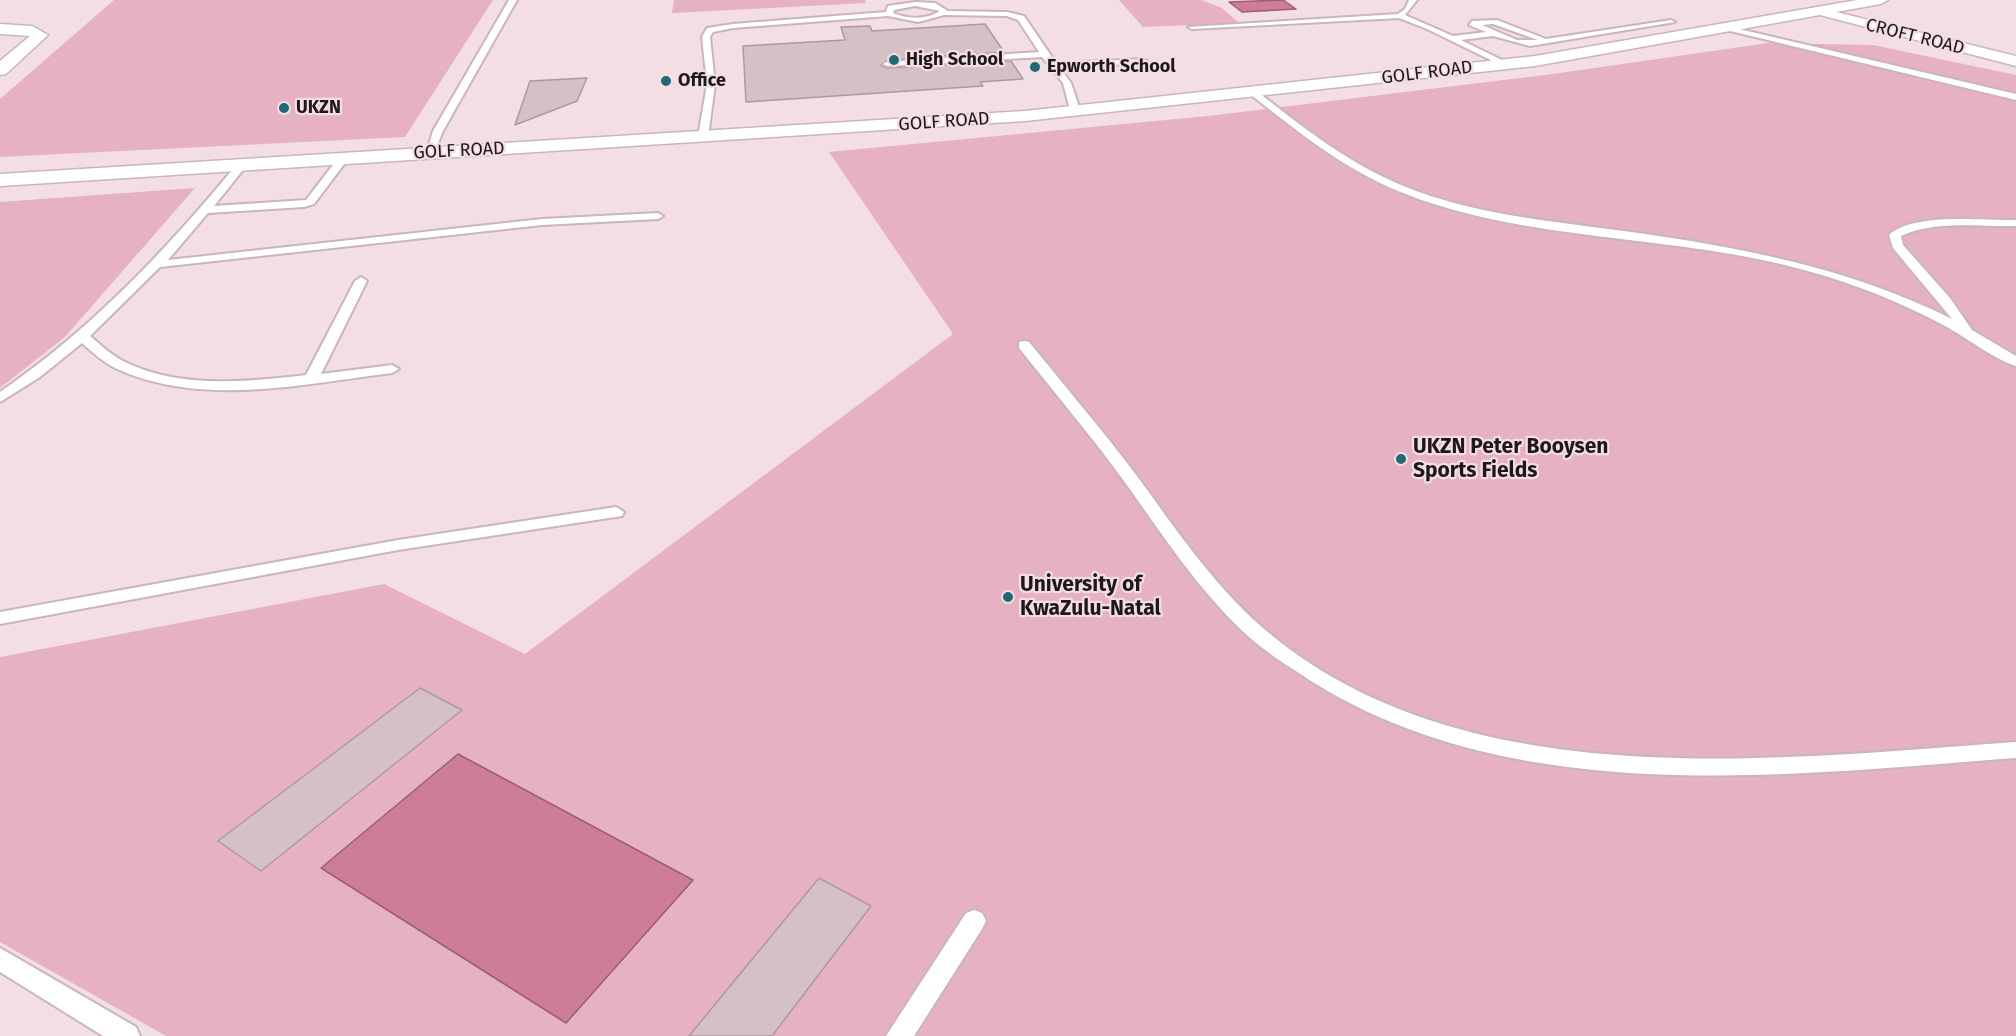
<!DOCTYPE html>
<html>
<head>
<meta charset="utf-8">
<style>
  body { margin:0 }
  canvas { display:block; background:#f3dee4 }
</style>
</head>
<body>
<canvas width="2016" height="1036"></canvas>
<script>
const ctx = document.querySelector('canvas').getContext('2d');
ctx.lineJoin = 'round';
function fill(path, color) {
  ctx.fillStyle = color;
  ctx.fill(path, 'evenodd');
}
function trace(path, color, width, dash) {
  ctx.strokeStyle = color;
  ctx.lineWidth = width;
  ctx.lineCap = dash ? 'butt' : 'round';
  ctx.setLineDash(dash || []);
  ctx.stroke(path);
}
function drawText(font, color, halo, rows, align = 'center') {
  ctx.font = font + ' "Fira Sans",sans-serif';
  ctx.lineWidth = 4.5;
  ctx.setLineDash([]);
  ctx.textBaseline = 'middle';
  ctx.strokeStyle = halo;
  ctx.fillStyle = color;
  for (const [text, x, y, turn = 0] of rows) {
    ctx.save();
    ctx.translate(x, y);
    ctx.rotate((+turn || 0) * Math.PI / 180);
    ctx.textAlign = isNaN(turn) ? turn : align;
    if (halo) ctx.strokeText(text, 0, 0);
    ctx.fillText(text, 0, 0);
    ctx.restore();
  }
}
fill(new Path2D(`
  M114 0H493L405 137 0 157V99Z
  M674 0H865L866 3 672 13Z
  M1119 0H1201L1222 8 1239 23 1143 27Z
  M1768 43 1873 45 2016 75V1036H166L0 942V657L384 584 525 654 953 334 829 152 1208 116 1553 74Z
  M195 188 65 337 0 388V202Z`), '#e6b1c1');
const water = new Path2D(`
  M1283 0 1296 9 1242 12 1229 2Z
  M458 754 693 880 566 1023 321 868Z`);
fill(water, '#ce7d97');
trace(water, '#9a5f72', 1.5);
const building = new Path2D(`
  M985 24 1004 52 887 60 881 65 887 68 1011 61 1023 79 980 82 983 86 746 102 743 46 845 40 841 27 870 26 872 31Z
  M587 78 577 101 515 125 530 81Z
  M420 688 462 710 261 871 218 841Z
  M819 878 871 906 772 1036H689Z`);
fill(building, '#d4c0c5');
trace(building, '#ad9a9f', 1.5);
const service = new Path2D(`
  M509 0H517L443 131 434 153 426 155 433 131Z
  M1409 0H1417L1405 15 1453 36 1486 32 1469 25 1472 21 1497 20 1546 39 1671 20 1675 22 1530 46 1493 36 1461 40 1508 63 1505 67 1427 29 1399 18 1192 29 1188 27 1398 14 1405 9ZM1493 24 1538 40H1517L1482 25Z
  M915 2 935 3 948 11 1007 12 1024 16 1056 63 1143 59 1147 61 1143 63 1060 68 1071 83 1080 110 1075 113 1070 110 1063 83 1042 57 887 66 883 64 887 62 1039 52 1018 20 1007 16 944 15 918 22 888 16 733 28 713 32 710 37 715 84 708 137 703 140 698 137 707 84 702 37 707 28 733 24 886 12 888 6ZM915 6 940 11C926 20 908 19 893 13L894 10Z
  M1722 25 2016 94V100L1722 29Z
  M1251 91H1257C1303 128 1351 165 1406 187 1475 215 1551 221 1624 231 1739 247 1848 267 1952 319L1893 248 1889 235C1914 212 1983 221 2016 220V226C1979 227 1935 220 1901 236L1903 245 1950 298 1972 330 2016 356V366C1997 361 1964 336 1945 326 1902 303 1858 285 1811 272 1678 233 1526 244 1398 191 1344 169 1297 131 1251 95Z
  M343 156 348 159 314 204 304 207 208 213 168 260 542 219 658 213 663 216 658 219 542 225 160 267 90 336C101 345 111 355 123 361 178 389 248 382 306 375L355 281 361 277 367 281 321 374 392 365 399 369 392 373C303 384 200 408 115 368 103 362 92 352 82 343L40 377 0 402V392C93 328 167 249 238 163L247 165 214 206 306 200 339 157Z
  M1024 341 1029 342C1063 384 1098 425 1131 468 1172 523 1211 583 1263 628 1461 799 1775 759 2016 742V758C1787 775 1516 810 1311 681 1290 667 1268 654 1249 637 1198 591 1161 532 1121 477 1089 433 1053 391 1019 348V342Z
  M616 507 624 512 622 516 398 550 0 624V612L398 540Z
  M974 910 982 913 986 921 982 929 914 1036H886L966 913Z
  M0 948 136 1027 140 1036H103L0 972Z`);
const minor = new Path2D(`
  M1857 0H1888L1881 4 1836 12 2016 56V66L1820 15 1535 66 1025 121 0 186V174L1025 111 1535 56Z
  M0 24 32 26 48 35 6 74 0 75V61L30 36 0 34Z`);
trace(service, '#c9b5bb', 4);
trace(minor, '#c9b5bb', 3);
fill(service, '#fff');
fill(minor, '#fff');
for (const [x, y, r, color] of [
  [894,60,6,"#216a75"],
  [1035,67,6,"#216a75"],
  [666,81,6,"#216a75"],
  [284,108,6,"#216a75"],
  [1401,459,6,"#216a75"],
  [1008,597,6,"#216a75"]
]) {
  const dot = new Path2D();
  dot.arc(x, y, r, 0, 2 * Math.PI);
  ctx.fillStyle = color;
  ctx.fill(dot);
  trace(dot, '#f3dee4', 2);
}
drawText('18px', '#1f181a', '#f3dee4', [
  ["CROFT ROAD",1915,37,14],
  ["GOLF ROAD",1427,73,-7],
  ["GOLF ROAD",944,122,-4],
  ["GOLF ROAD",459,151,-3]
]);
drawText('bold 18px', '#1f181a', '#f3dee4', [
  ["High School",906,60],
  ["Epworth School",1047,67],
  ["Office",678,81],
  ["UKZN",296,108]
], 'left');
drawText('bold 21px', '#1f181a', '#f3dee4', [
  ["UKZN Peter Booysen",1413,447],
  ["Sports Fields",1413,471],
  ["University of",1020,585],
  ["KwaZulu-Natal",1020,609]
], 'left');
</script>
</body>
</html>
